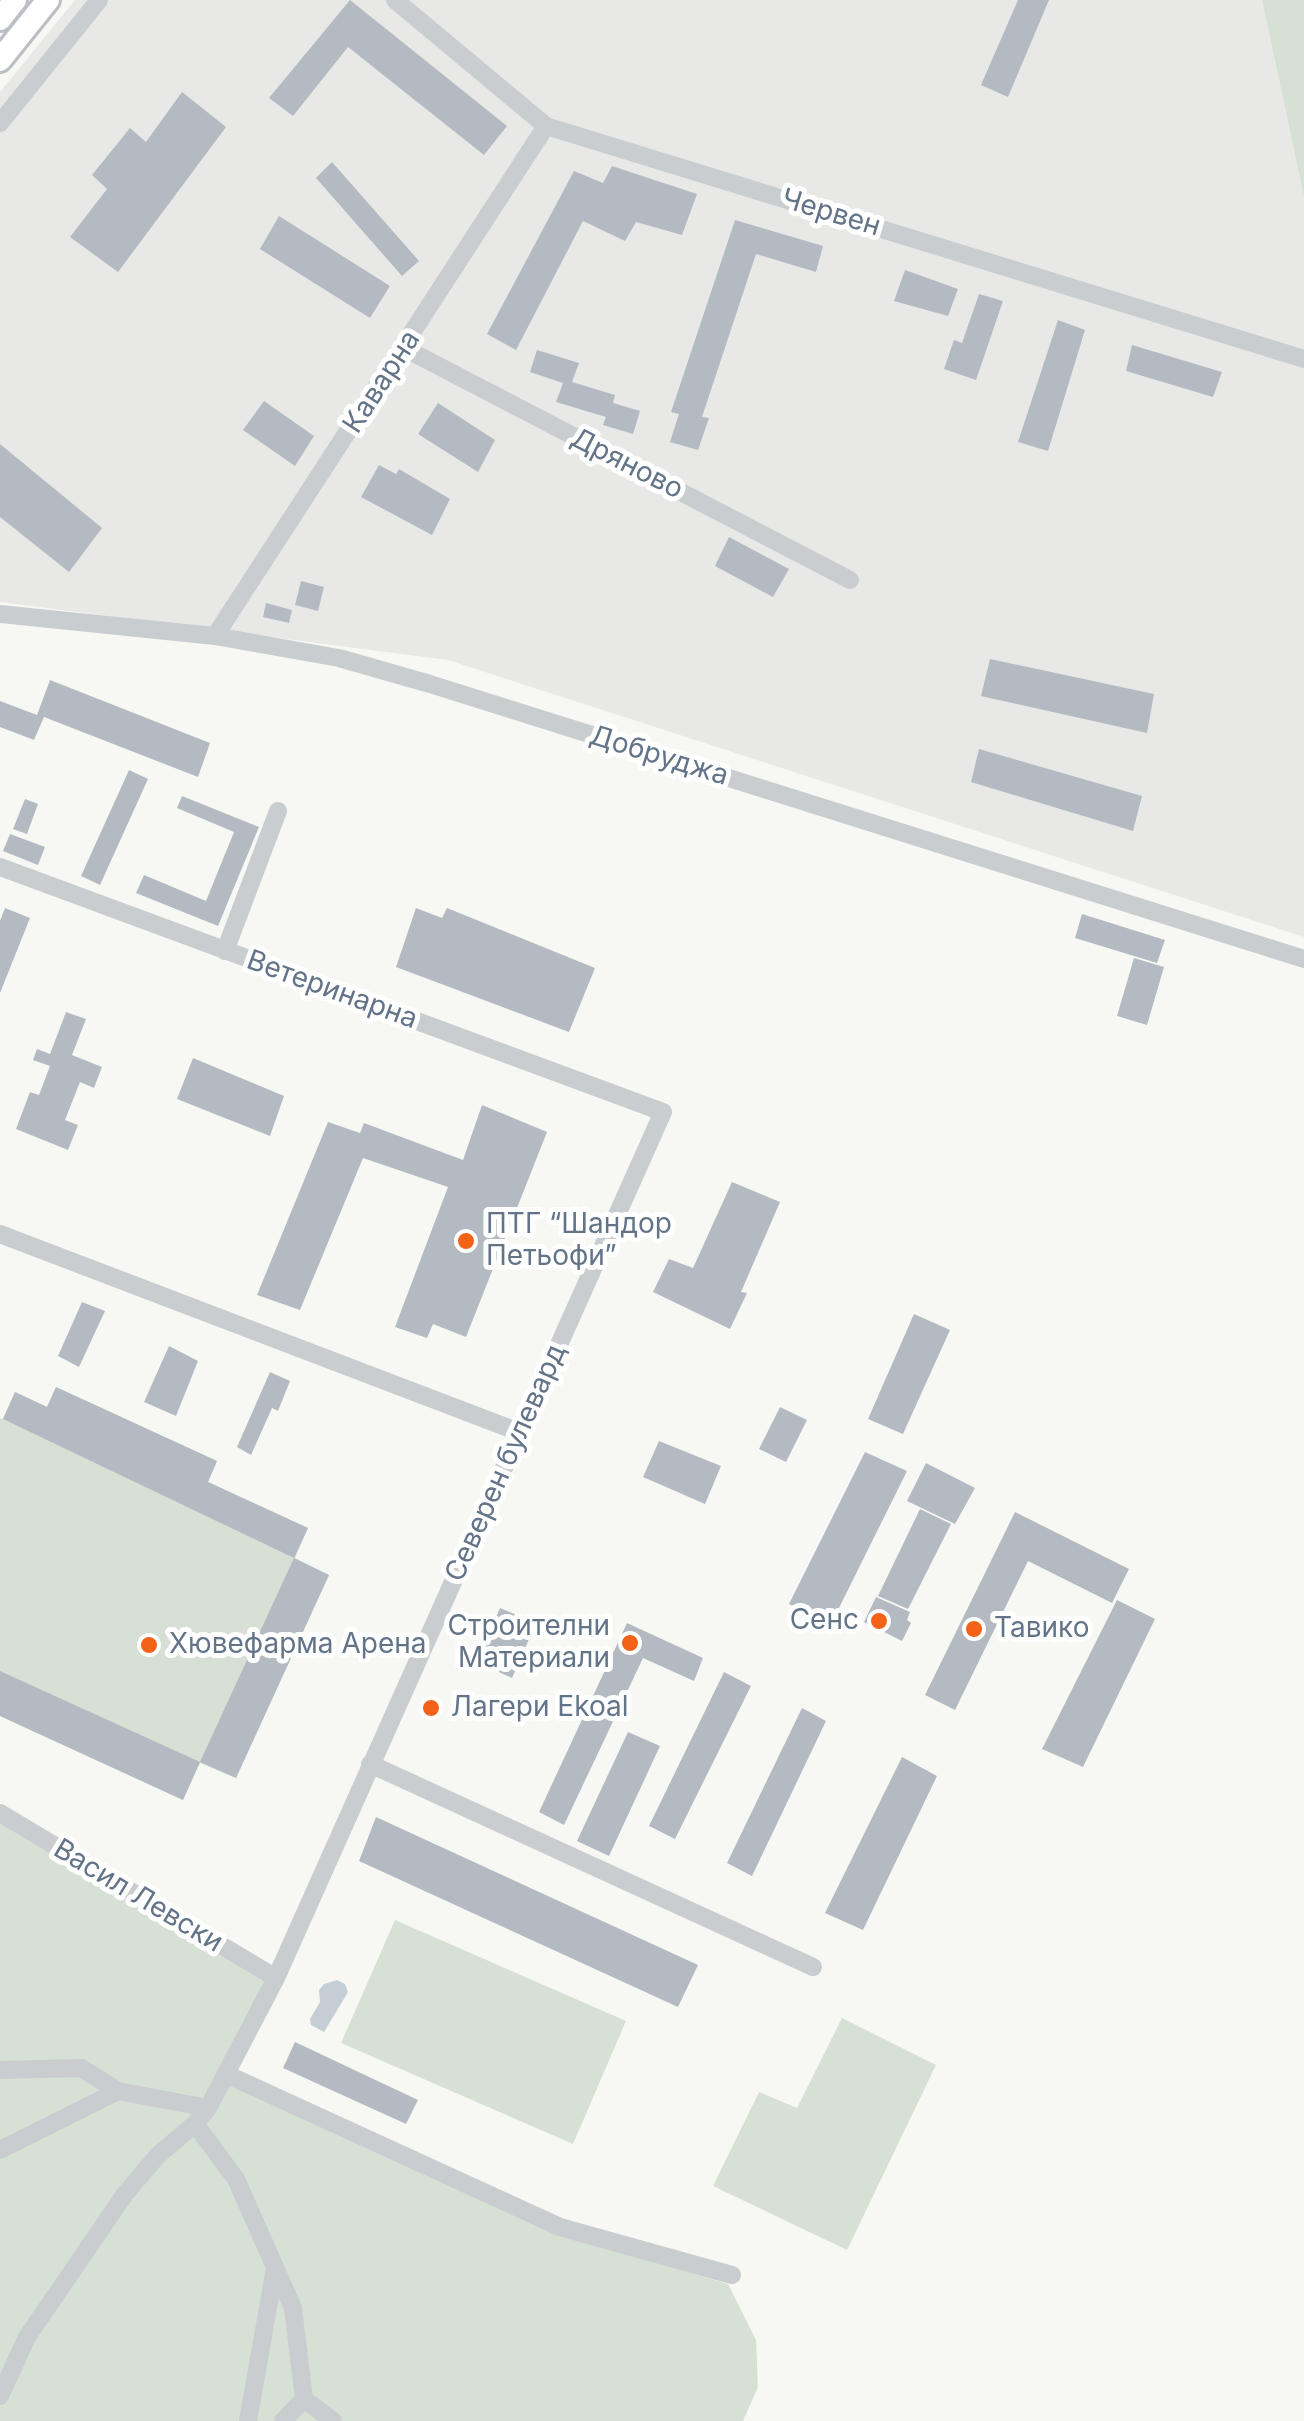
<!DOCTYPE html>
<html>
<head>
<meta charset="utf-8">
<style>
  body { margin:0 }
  canvas { display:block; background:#f7f8f4 }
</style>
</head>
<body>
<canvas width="1304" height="2421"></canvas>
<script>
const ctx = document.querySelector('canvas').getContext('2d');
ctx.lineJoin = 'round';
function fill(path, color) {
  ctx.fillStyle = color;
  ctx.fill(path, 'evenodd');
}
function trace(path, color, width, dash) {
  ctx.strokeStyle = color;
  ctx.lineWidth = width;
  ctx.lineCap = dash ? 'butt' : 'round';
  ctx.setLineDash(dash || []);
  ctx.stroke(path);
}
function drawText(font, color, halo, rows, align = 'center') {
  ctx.font = font + ' Inter,sans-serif';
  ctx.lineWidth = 10;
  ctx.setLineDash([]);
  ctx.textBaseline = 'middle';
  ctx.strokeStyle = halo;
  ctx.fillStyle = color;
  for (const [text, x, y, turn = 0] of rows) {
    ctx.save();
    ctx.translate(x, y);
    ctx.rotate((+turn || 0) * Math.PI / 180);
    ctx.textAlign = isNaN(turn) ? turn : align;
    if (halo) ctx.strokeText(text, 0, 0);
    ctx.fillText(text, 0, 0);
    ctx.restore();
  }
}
fill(new Path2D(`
  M75 0H1262L1304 197V937L448 660 0 602V92Z`), '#e8e9e7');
fill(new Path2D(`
  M1262 0H1304V197Z
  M56 1387 217 1461 208 1482 308 1528 295 1558 329 1575 236 1778 200 1763 183 1800 0 1716V1418L3 1419 15 1392 47 1407Z
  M0 1816 270 1972 220 2077 556 2232 728 2284 756 2340 758 2387 743 2421H0Z
  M395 1920 626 2021 573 2144 341 2043Z
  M842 2018 936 2065 847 2250 713 2186 759 2092 797 2108Z`), '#d7e0d4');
fill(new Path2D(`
  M337 1980 345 1984 348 1992 324 2032 311 2025 310 2019 320 2002 319 1990 324 1984Z`), '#c5ced4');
fill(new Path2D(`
  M350 0 507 126 484 155 348 47 293 116 269 98Z
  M1018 0H1049L1008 97 981 85Z
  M182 92 226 127 118 272 70 237 107 189 92 175 130 128 146 142Z
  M332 162 419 261 402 276 316 178Z
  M612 166 697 194 682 235 636 222 625 241 583 221 516 350 487 334 574 171 603 183Z
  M279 216 390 286 370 318 260 249Z
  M735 220 823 246 816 272 756 254 702 417 709 418 698 450 670 442 679 414 671 412Z
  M905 270 958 289 948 316 894 301Z
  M979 294 1003 301 976 380 944 369 954 340 962 343Z
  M1058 320 1085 330 1048 451 1018 442Z
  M1132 345 1222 372 1213 397 1126 371Z
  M537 350 579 363 572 382 615 395 613 403 640 411 633 434 603 425 606 417 556 402 563 383 530 372Z
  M264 401 314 436 295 466 243 430Z
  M438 403 495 440 478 472 418 434Z
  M0 444 102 528 69 572 0 517Z
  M379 465 396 474 399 469 450 499 432 535 361 497Z
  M729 537 789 569 773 597 715 566Z
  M301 581 324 587 318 611 295 605Z
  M266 603 292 610 289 623 263 617Z
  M990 659 1154 694 1147 733 981 696Z
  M50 680 210 743 198 777 44 717 34 740 0 727V701L37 715Z
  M979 749 1142 796 1133 831 971 782Z
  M129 770 148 779 100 885 81 876Z
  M182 796 259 827 218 926 136 893 144 875 206 901 234 832 177 808Z
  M25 799 38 804 27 834 13 829Z
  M10 834 45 847 38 865 3 851Z
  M5 908 30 918 0 993V921Z
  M416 908 442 918 447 908 595 968 569 1032 396 967Z
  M1082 914 1165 940 1157 963 1075 938Z
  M1134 958 1164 967 1147 1025 1117 1016Z
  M66 1012 86 1019 72 1055 102 1067 94 1088 80 1082 65 1120 78 1125 68 1150 16 1129 30 1092 39 1095 50 1066 33 1060 37 1049 50 1054Z
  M193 1058 284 1096 270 1136 177 1099Z
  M482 1105 547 1132 466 1337 433 1324 427 1338 395 1327 448 1187 363 1158 300 1310 257 1295 328 1122 360 1133 364 1123 463 1160Z
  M732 1182 780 1202 741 1292 747 1293 730 1329 653 1292 669 1259 693 1268Z
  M82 1302 105 1311 79 1367 58 1356Z
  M914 1314 950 1330 903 1434 868 1419Z
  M169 1346 198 1361 176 1416 144 1402Z
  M270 1372 290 1381 278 1411 272 1408 251 1455 237 1447Z
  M56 1387 217 1461 208 1482 308 1528 294 1558 3 1419 15 1392 47 1407Z
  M780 1407 807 1420 786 1462 759 1449Z
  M659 1441 721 1466 705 1504 643 1477Z
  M865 1452 907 1471 831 1624 789 1604Z
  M926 1463 975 1488 955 1524 907 1501Z
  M920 1509 951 1524 908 1609 878 1596Z
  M1015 1512 1129 1569 1112 1603 1028 1561 955 1710 925 1695Z
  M294 1558 329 1575 236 1778 200 1762Z
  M876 1597 910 1612 907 1620 911 1623 902 1641 864 1622Z
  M1117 1600 1155 1619 1083 1767 1042 1749Z
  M500 1608 536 1623 512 1678 477 1662Z
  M627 1623 703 1658 694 1681 643 1658 564 1825 539 1812Z
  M0 1671 200 1762 183 1800 0 1716Z
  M724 1672 751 1686 675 1839 649 1826Z
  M802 1708 826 1721 752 1876 727 1863Z
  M628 1732 660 1746 609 1856 577 1841Z
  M902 1757 937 1776 863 1930 825 1913Z
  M376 1817 698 1965 678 2007 359 1861Z
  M295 2042 418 2100 406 2124 283 2068Z`), '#b3bac1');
const secondary = new Path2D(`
  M0 19 15 0
  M0 60 48 0`);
trace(secondary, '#bbbfc5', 28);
trace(new Path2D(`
  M395 0 546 126 1304 359
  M0 123 99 0
  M404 348 850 580
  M0 614 215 636 339 658 430 684 1304 959
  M215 636 546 126
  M0 867 663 1112 276 1978 208 2108 195 2124 158 2155 125 2194 27 2337 0 2396
  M225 951 278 811
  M0 1234 519 1432
  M370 1764 813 1967
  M0 1813 276 1978
  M0 2070 81 2068 118 2091
  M228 2075 560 2227 732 2275
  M195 2124 236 2179 293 2308 304 2399 283 2421
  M0 2150 118 2091 208 2108
  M304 2399 333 2421
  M248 2421 275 2268`), '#cacdd0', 18);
trace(secondary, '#fff', 22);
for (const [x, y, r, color] of [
  [466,1241,10,"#f46217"],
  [879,1621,10,"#f46217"],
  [974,1629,10,"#f46217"],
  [630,1643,10,"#f46217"],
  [149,1645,10,"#f46217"],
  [431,1708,10,"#f46217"]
]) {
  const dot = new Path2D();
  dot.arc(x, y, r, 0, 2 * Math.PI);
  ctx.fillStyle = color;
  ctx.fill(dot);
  trace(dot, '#fff', 4);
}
drawText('28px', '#637488', '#fff', [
  ["Червен",831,213,17],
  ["Каварна",382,382,-57],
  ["Дряново",627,464,27],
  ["Добруджа",659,756,17],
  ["Ветеринарна",332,990,20],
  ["Северен булевард",506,1463,-66],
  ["Васил Левски",138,1896,31]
]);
drawText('28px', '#637488', '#fff', [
  ["ПТГ “Шандор",486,1225],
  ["Петьофи”",486,1257],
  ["Сенс",859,1621,"right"],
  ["Строителни",610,1627,"right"],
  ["Материали",610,1659,"right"],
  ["Тавико",994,1629],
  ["Хювефарма Арена",169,1645],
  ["Лагери Ekoal",451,1708]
], 'left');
</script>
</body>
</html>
